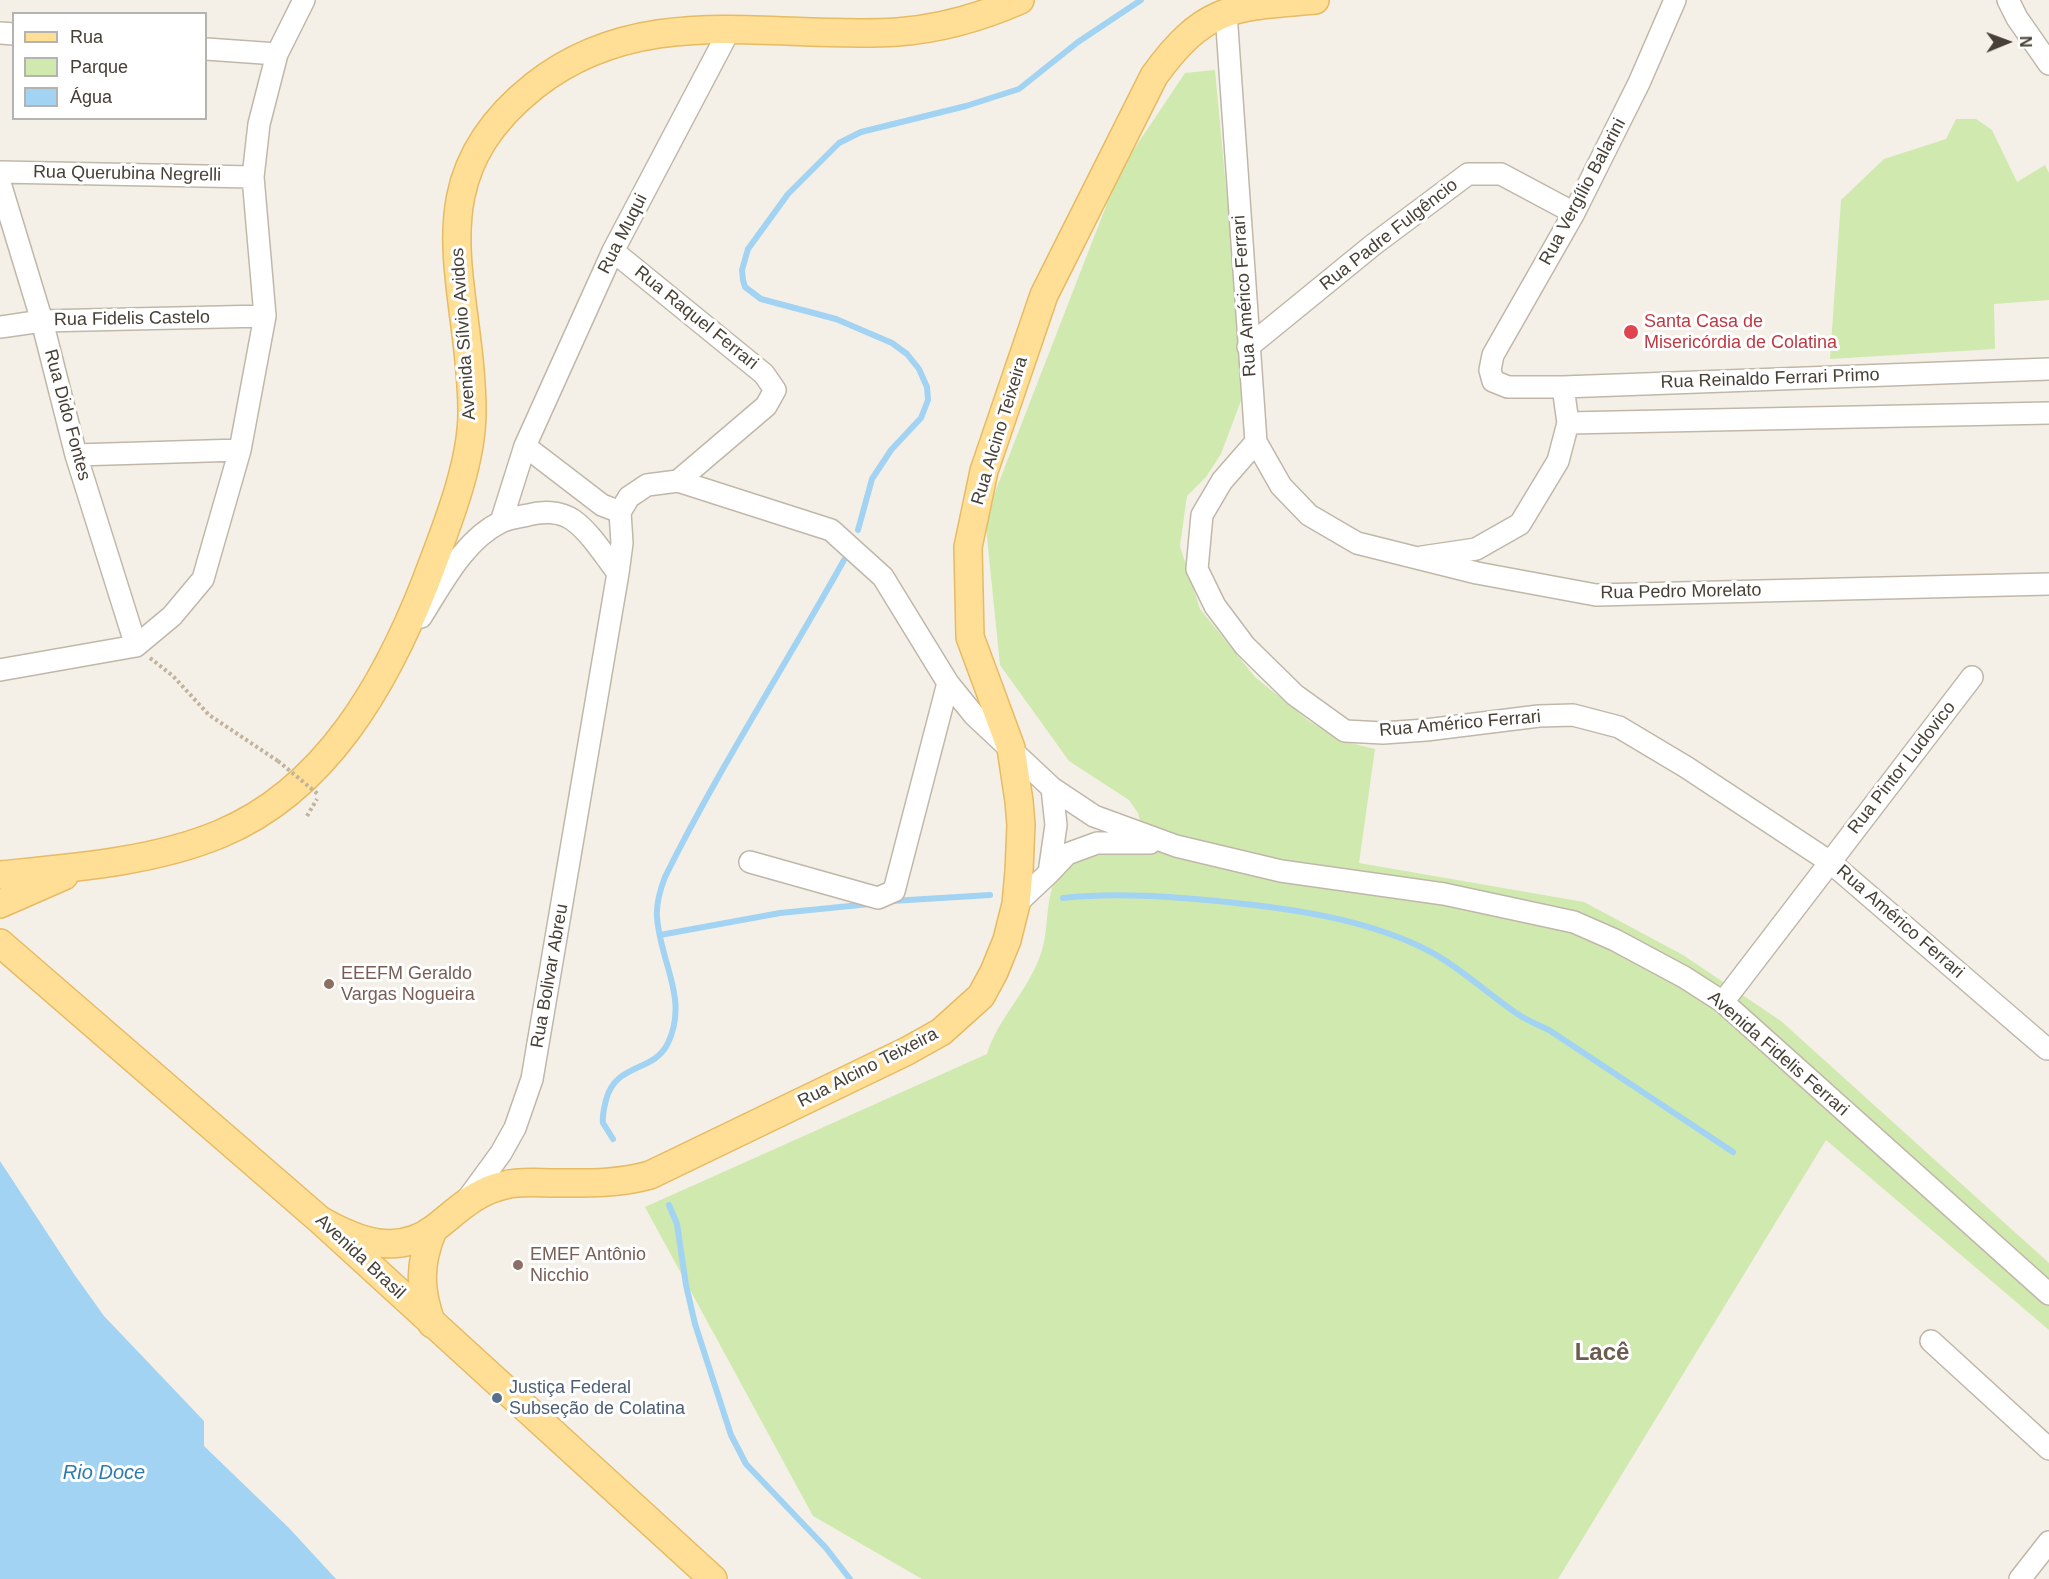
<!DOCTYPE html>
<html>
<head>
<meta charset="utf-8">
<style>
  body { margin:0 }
  #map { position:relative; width:2049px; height:1579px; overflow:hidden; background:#f4f0e7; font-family:Helvetica,sans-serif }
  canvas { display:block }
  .legend { position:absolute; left:12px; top:12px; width:195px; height:108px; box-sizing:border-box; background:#fff; border:2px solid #b5b3af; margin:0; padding:8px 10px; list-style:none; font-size:18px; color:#474036 }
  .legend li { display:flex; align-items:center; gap:12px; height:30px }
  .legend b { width:30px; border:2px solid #b5b3af }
  .north { position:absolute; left:1977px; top:12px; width:60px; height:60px; -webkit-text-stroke:4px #fff; paint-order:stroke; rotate:89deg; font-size:16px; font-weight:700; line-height:24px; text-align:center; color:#474036 }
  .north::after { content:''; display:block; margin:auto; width:21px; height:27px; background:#474036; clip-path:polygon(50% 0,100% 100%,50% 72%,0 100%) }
</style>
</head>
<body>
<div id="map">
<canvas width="2049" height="1579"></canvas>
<ul class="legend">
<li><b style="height:8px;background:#ffde95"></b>Rua</li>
<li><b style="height:16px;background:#d0e9af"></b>Parque</li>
<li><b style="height:16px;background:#a2d3f2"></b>Água</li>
</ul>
<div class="north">N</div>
</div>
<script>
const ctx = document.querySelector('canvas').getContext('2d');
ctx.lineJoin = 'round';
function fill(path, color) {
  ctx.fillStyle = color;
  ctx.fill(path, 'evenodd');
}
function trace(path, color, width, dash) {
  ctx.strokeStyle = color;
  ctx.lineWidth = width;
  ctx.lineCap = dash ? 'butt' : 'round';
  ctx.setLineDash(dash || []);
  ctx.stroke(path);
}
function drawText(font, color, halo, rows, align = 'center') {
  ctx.font = font + ' Helvetica,sans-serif';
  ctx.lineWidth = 6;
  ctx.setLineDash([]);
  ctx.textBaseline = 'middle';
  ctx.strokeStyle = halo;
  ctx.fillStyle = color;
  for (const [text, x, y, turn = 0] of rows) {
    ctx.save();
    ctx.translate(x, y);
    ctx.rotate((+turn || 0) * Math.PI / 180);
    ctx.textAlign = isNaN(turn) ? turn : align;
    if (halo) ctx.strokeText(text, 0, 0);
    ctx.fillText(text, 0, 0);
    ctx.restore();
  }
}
fill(new Path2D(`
  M1215 70 1245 390 1221 454 1206 477 1187 496 1180 546 1200 609 1255 677 1309 721 1342 741 1375 749 1359 863 1584 902 1683 955 1781 1021 2049 1263V1330L1826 1140 1558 1579H922L813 1516 645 1207 987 1054C998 1017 1030 990 1042 950 1049 930 1045 890 1059 875 1078 855 1119 848 1142 829L1138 813 1129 800 1069 761 1000 665 985 518 1120 170 1185 73Z
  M1956 119H1976L1992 130 2017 182 2045 165 2049 173V300L1994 304 1995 349 1830 359 1841 200 1884 159 1946 139Z`), '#d0e9af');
fill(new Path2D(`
  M0 1161 74 1274 104 1316 204 1421V1446L289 1528 336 1579H0Z`), '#a2d3f2');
trace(new Path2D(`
  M858 530 872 479 891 450 921 418 928 400 927 387 919 369 907 354 892 343 836 319 761 299 745 287 743 280 742 270 748 249 788 194 839 143 861 132 966 106 1019 89 1078 42 1141 0
  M1063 898C1118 892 1172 897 1227 902 1292 909 1359 918 1419 946 1454 962 1484 991 1516 1013 1526 1020 1538 1025 1549 1030L1733 1152
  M892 901 990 895
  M660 935 780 913 870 904
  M613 1139 603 1123C602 1115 604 1108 606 1100 616 1062 654 1073 668 1043 689 999 660 962 657 917 656 903 660 890 665 877 719 768 785 666 844 560
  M669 1205 677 1224 686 1285 695 1324 731 1435 746 1464 826 1548 850 1579`), '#a2d3f2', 6);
const minor = new Path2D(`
  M1675 0 1639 83 1574 213 1493 355 1490 370 1493 381 1508 387H1563L2049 369
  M2008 0 2017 18 2049 64
  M1226 13 1256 442 1222 481 1202 515 1197 569 1215 606 1245 646 1295 695 1345 731 1383 733 1426 730 1539 716 1573 715 1619 727 1686 767 1830 862 2047 1049
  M0 33 14 34
  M206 49 277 54
  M0 172 253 177
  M0 183 42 321 76 455 136 646
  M0 327 42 321 265 316
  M1248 347 1373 245 1468 174H1501L1574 213
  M1568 423 2049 413
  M1256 442 1281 486 1309 515 1357 543 1477 573 1596 595 2049 584
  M525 446 602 505 620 512
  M76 455 240 450
  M678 481 831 530 883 577 948 683 974 715 1052 788 1056 825 1049 873 1016 904
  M501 522 525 446 613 251 731 27
  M1422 557 1476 549 1520 524 1558 461 1568 423 1563 387
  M421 617C442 584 464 540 501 522 509 518 519 517 528 515 542 511 560 511 573 520 591 533 604 555 618 573
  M0 670 136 646 172 616 203 579 240 450 265 316 253 177 259 124 277 54 304 0
  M1052 788 1094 816 1176 846 1281 871 1444 894 1574 922 1615 940 1684 977 1723 1002 2049 1294
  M750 862 878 898 894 891 948 683
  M1049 873 1067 854 1097 843H1150
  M1723 1002 1972 677
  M466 1201 501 1153 515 1128 532 1079 618 573 622 543 620 512 629 497 647 485 678 481 766 406 775 390 764 374 613 251
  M1931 1341 2049 1449
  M2020 1579 2049 1542`);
const major = new Path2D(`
  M0 875C71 868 153 862 220 834 326 790 386 683 426 581 445 530 472 466 472 412 472 284 411 184 534 86 643 0 771 40 897 32 940 29 981 17 1020 0
  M0 904 64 876
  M0 943 320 1220 713 1579
  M320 1220C357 1241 397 1257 435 1228 458 1210 476 1191 505 1185 520 1181 539 1183 555 1183 588 1183 618 1184 650 1175L907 1051 941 1032 981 996 994 972 1007 940 1016 904 1019 871 1021 825 1019 801 1011 748 970 637 968 547 984 471 1044 295 1154 76C1205 5 1234 7 1315 0
  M432 1324C419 1290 419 1263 433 1230`);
trace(minor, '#c0b7a9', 24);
trace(major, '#e6bb63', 30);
trace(new Path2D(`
  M150 658 173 676 209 715 278 761
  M307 816 317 799`), '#c2b39a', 4, [3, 3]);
trace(minor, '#fff', 21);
trace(major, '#ffde95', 27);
trace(new Path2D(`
  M278 761 319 795`), '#c2b39a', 4, [3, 3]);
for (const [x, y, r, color] of [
  [1631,332,8,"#e0444e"],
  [329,984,6,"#8d6e63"],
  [518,1265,6,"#8d6e63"],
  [497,1398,6,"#5c6f8a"]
]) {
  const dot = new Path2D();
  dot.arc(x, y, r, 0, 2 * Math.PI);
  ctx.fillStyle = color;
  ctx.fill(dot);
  trace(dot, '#fff', 2);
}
drawText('18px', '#474036', '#fff', [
  ["Rua Querubina Negrelli",127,174,1],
  ["Rua Vergílio Balarini",1583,192,-62],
  ["Rua Muqui",623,234,-63],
  ["Rua Padre Fulgêncio",1389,235,-38],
  ["Rua Américo Ferrari",1245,296,-94],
  ["Rua Raquel Ferrari",696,318,39],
  ["Rua Fidelis Castelo",132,319,-1],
  ["Avenida Sílvio Avidos",464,334,-94],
  ["Rua Reinaldo Ferrari Primo",1770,379,-2],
  ["Rua Dido Fontes",67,415,75],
  ["Rua Alcino Teixeira",1000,431,-73],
  ["Rua Pedro Morelato",1681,592,-1],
  ["Rua Américo Ferrari",1460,724,-5],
  ["Rua Pintor Ludovico",1902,768,-52],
  ["Rua Américo Ferrari",1900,922,41],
  ["Rua Bolivar Abreu",550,976,-80],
  ["Avenida Fidelis Ferrari",1778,1054,41],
  ["Rua Alcino Teixeira",868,1068,-27],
  ["Avenida Brasil",360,1257,43]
]);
drawText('18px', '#be3a42', '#fff', [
  ["Santa Casa de",1644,322],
  ["Misericórdia de Colatina",1644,343]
], 'left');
drawText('18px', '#785e54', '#fff', [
  ["EEEFM Geraldo",341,974],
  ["Vargas Nogueira",341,995],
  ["EMEF Antônio",530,1255],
  ["Nicchio",530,1276]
], 'left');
drawText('18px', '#4e5e75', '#fff', [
  ["Justiça Federal",509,1388],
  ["Subseção de Colatina",509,1409]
], 'left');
drawText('italic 20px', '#2b7aae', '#fff', [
  ["Rio Doce",104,1473]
]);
drawText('bold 24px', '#6a5d4d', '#fff', [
  ["Lacê",1602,1353]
]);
</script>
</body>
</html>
